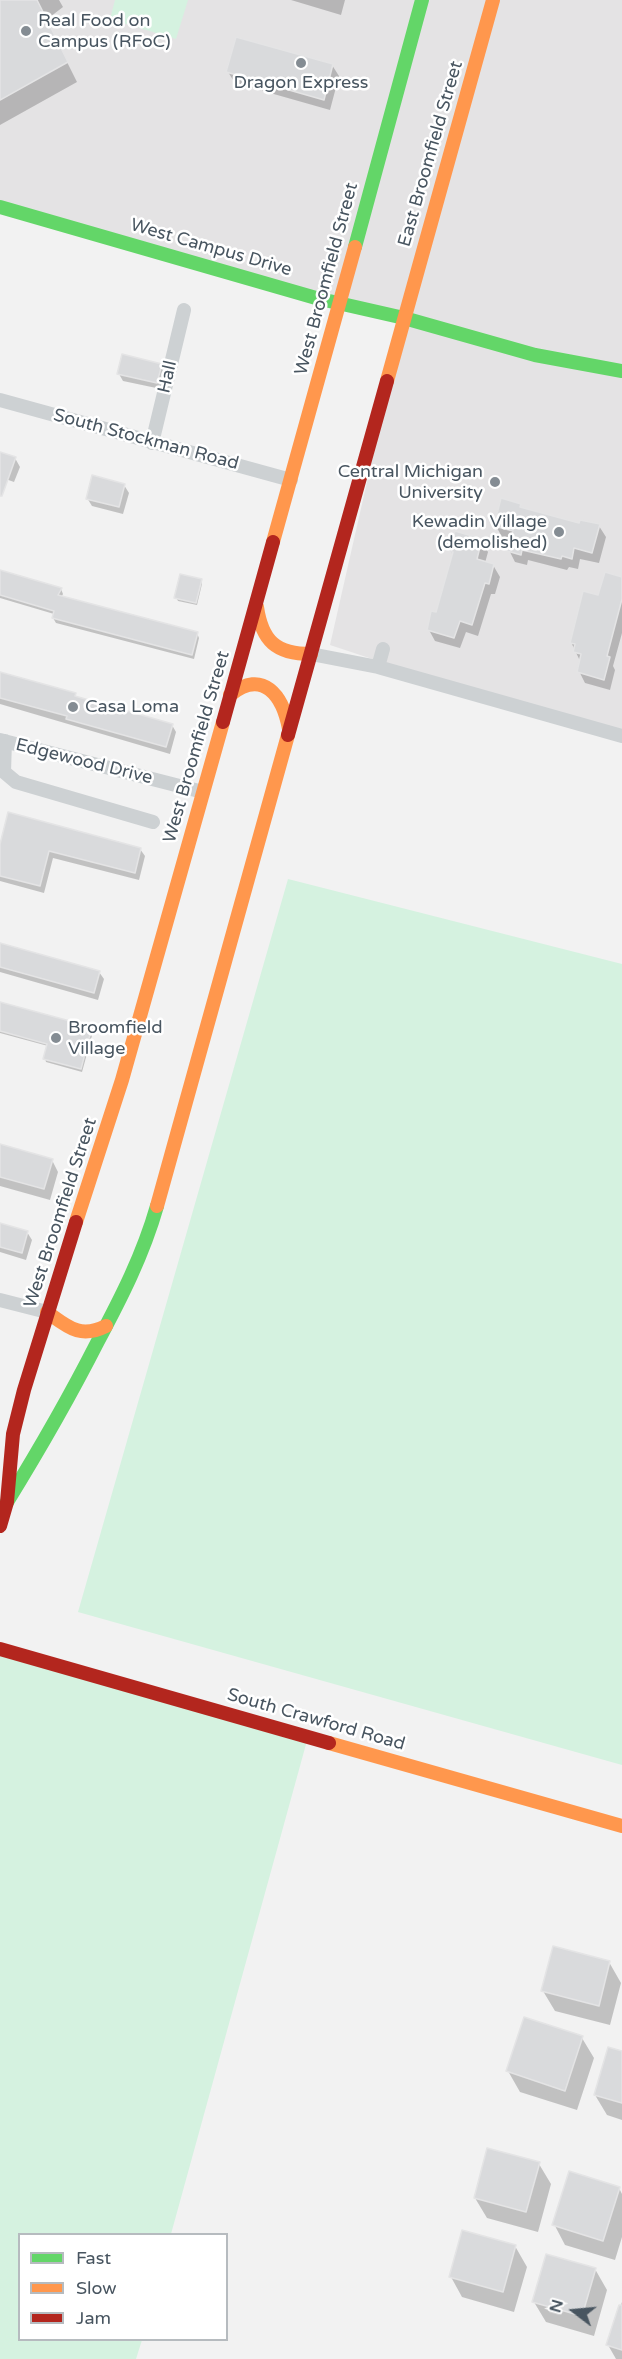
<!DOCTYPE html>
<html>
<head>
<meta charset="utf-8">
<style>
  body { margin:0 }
  #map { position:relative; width:622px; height:2359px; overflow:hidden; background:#f2f2f2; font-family:"Varela Round",sans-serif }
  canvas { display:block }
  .legend { position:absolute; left:18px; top:2233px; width:210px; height:108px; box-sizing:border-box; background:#fff; border:2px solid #b6bbbf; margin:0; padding:8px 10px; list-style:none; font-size:18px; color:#485560 }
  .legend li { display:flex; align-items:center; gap:12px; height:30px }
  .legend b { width:30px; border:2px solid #b6bbbf }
  .north { position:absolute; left:544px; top:2281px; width:60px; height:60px; -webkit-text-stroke:4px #fff; paint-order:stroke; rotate:286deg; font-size:16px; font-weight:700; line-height:24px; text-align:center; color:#485560 }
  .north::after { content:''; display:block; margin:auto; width:21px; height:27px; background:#485560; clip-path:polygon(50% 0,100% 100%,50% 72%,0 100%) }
</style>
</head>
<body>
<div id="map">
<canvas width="622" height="2359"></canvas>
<ul class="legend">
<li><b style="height:8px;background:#63d668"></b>Fast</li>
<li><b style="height:8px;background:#ff974d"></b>Slow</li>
<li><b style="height:8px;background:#b3261e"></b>Jam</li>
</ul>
<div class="north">N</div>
</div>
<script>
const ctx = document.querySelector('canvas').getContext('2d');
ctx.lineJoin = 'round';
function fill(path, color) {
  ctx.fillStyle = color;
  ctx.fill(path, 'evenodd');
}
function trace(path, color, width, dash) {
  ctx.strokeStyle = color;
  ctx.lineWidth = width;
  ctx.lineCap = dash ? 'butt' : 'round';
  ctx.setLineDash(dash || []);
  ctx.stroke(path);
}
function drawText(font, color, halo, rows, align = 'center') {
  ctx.font = font + ' "Varela Round",sans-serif';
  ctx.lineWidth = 5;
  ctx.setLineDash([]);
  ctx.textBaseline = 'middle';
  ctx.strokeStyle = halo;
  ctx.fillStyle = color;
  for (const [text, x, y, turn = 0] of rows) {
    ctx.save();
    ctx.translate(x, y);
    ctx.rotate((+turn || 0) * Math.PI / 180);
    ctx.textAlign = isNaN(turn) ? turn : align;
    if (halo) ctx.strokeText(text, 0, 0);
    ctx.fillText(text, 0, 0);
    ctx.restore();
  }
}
fill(new Path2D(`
  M0 0H622V736L508 704 330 645 404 319 0 207Z`), '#e4e3e4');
fill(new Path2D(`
  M115 0H188L176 39 110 19Z
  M288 879 622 964V1765L78 1612Z
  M0 1647 308 1737 171 2234H20V2340H142L136 2359H0Z`), '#d5f2e0');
fill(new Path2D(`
  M0 0H59L63 7 46 20 77 82 0 125Z
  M291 0H345L341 15Z
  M332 65 339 76 330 110 235 83 228 72Z
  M161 366 165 373 161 389 123 381 119 374Z
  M0 454 15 458 20 467 14 482 0 477Z
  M124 485 129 493 123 514 92 506 87 498Z
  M520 505 522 509 580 525 599 526 606 537 599 563 580 559 578 569 569 567 567 570 528 560 527 565 515 562 509 550 512 540 502 537 496 526Z
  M481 540 488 552 485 563 493 565 500 577 495 594H491L478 636 466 632 460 648 435 641 429 630 437 614 453 556 451 551Z
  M0 572 61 589 63 594 61 598 197 633 199 638 194 659 56 623 53 618 54 614 0 598Z
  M622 578V633L613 666 615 670 610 690 585 683 579 671 581 663 571 642 599 596Z
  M201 580 202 584 197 605 178 601 176 597Z
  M0 673 75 694 78 699 172 725 176 732 170 754 0 704Z
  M140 849 145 856 139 880 53 858 44 893 0 881V850Z
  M0 944 99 972 104 979 98 1000 0 972Z
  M0 1003 91 1029 93 1032 82 1072 46 1062 45 1058 48 1046 0 1033Z
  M0 1146 52 1160 58 1172 50 1200 0 1186Z
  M0 1225 27 1232 32 1240 26 1260 0 1252Z
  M609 1962 621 1983 610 2025 555 2011 543 1991Z
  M582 2038 594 2058 577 2110 520 2092 508 2071Z
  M622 2053V2120L607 2115 595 2095Z
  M539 2164 551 2184 538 2232 487 2218 475 2198Z
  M619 2188 622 2194V2237L615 2260 565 2245 554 2224Z
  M515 2246 527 2267 514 2312 462 2297 451 2277Z
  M595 2269 607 2290 594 2336 546 2322 534 2302Z
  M622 2302V2359H616L608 2345Z`), '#0003');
const building = new Path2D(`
  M0 0H37L68 62 0 100Z
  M236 37 333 64 324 100 226 72Z
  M122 354 162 364 157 383 117 374Z
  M0 452 16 457 2 496H0Z
  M92 475 125 484 119 507 86 499Z
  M501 498 521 504 520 507 579 523 580 520 600 524 592 553 574 548 572 559 562 556 561 559 522 550 521 555 507 551 513 531 494 526Z
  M455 531 482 539 477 559 494 564 489 584 485 583 472 625 460 621 454 638 427 630 431 611 436 612 453 552H449Z
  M0 570 62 588 58 595 198 632 192 655 52 618 54 611 0 595Z
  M605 572 622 577V599L607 656 610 657 604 680 577 672 581 654 573 652 575 644 570 643 583 591 598 595Z
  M180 574 202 579 196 603 174 598Z
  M0 672 76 693 75 696 173 724 166 747 66 719 67 716 0 698Z
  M8 812 141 848 135 873 49 851 40 886 0 876V844Z
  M0 943 100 971 94 993 0 967Z
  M0 1002 92 1027 81 1069 43 1059 47 1044 0 1031Z
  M0 1144 53 1159 44 1189 0 1177Z
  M0 1223 28 1231 22 1253 0 1247Z
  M553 1946 610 1961 599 2006 541 1991Z
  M524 2017 583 2036 565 2091 506 2071Z
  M608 2047 622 2051V2103L594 2095Z
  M487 2148 540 2162 526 2212 474 2198Z
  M569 2171 620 2187 603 2241 552 2225Z
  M462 2230 516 2245 503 2292 449 2277Z
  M546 2254 596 2268 582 2316 532 2302Z
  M619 2305H622V2350L606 2345Z`);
fill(building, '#d9dadc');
trace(building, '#e4e4e5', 1.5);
trace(new Path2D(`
  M0 400 291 480
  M152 443 184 310
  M311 654 378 667 622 736
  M378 667 383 649
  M0 740 203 792
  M5 741 4 772 16 782 153 822
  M0 1300 47 1312`), '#cdd1d3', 14);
trace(new Path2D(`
  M0 207 316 298 404 318 535 355 622 371
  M355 247 422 0
  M7 1502C39 1450 69 1398 97 1343 121 1298 143 1255 157 1206`), '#63d668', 14);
trace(new Path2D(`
  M387 381 493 0
  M273 542 355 247
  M257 607C262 641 276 654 311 654
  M230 695C263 668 283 696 289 729
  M157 1206 288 735
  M76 1222 122 1080 223 722
  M47 1312C68 1327 80 1339 106 1326
  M329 1743 622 1826`), '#ff974d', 14);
trace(new Path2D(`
  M223 722 273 542
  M288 735 387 381
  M0 1526 7 1502 13 1434 24 1390 76 1222
  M0 1649 329 1743`), '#b3261e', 14);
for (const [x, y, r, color] of [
  [26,31,6,"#848c93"],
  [301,63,6,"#848c93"],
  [495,482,6,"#848c93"],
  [559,532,6,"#848c93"],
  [73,707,6,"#848c93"],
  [56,1038,6,"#848c93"]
]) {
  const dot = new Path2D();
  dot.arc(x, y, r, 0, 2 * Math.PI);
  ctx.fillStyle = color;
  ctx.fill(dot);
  trace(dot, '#fff', 2);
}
drawText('18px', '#485560', '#fff', [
  ["Real Food on",38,21],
  ["Campus (RFoC)",38,42],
  ["Dragon Express",301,83,"center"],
  ["Central Michigan",483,472,"right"],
  ["University",483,493,"right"],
  ["Kewadin Village",547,522,"right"],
  ["(demolished)",547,543,"right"],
  ["Casa Loma",85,707],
  ["Broomfield",68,1028],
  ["Village",68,1049]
], 'left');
drawText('18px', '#485560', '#fff', [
  ["East Broomfield Street",431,154,-74],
  ["West Campus Drive",211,248,16],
  ["West Broomfield Street",327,279,-75],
  ["Hall",168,377,-77],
  ["South Stockman Road",146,440,15],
  ["West Broomfield Street",197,747,-74],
  ["Edgewood Drive",84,762,14],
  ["West Broomfield Street",61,1213,-72],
  ["South Crawford Road",316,1720,16]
]);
</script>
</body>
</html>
